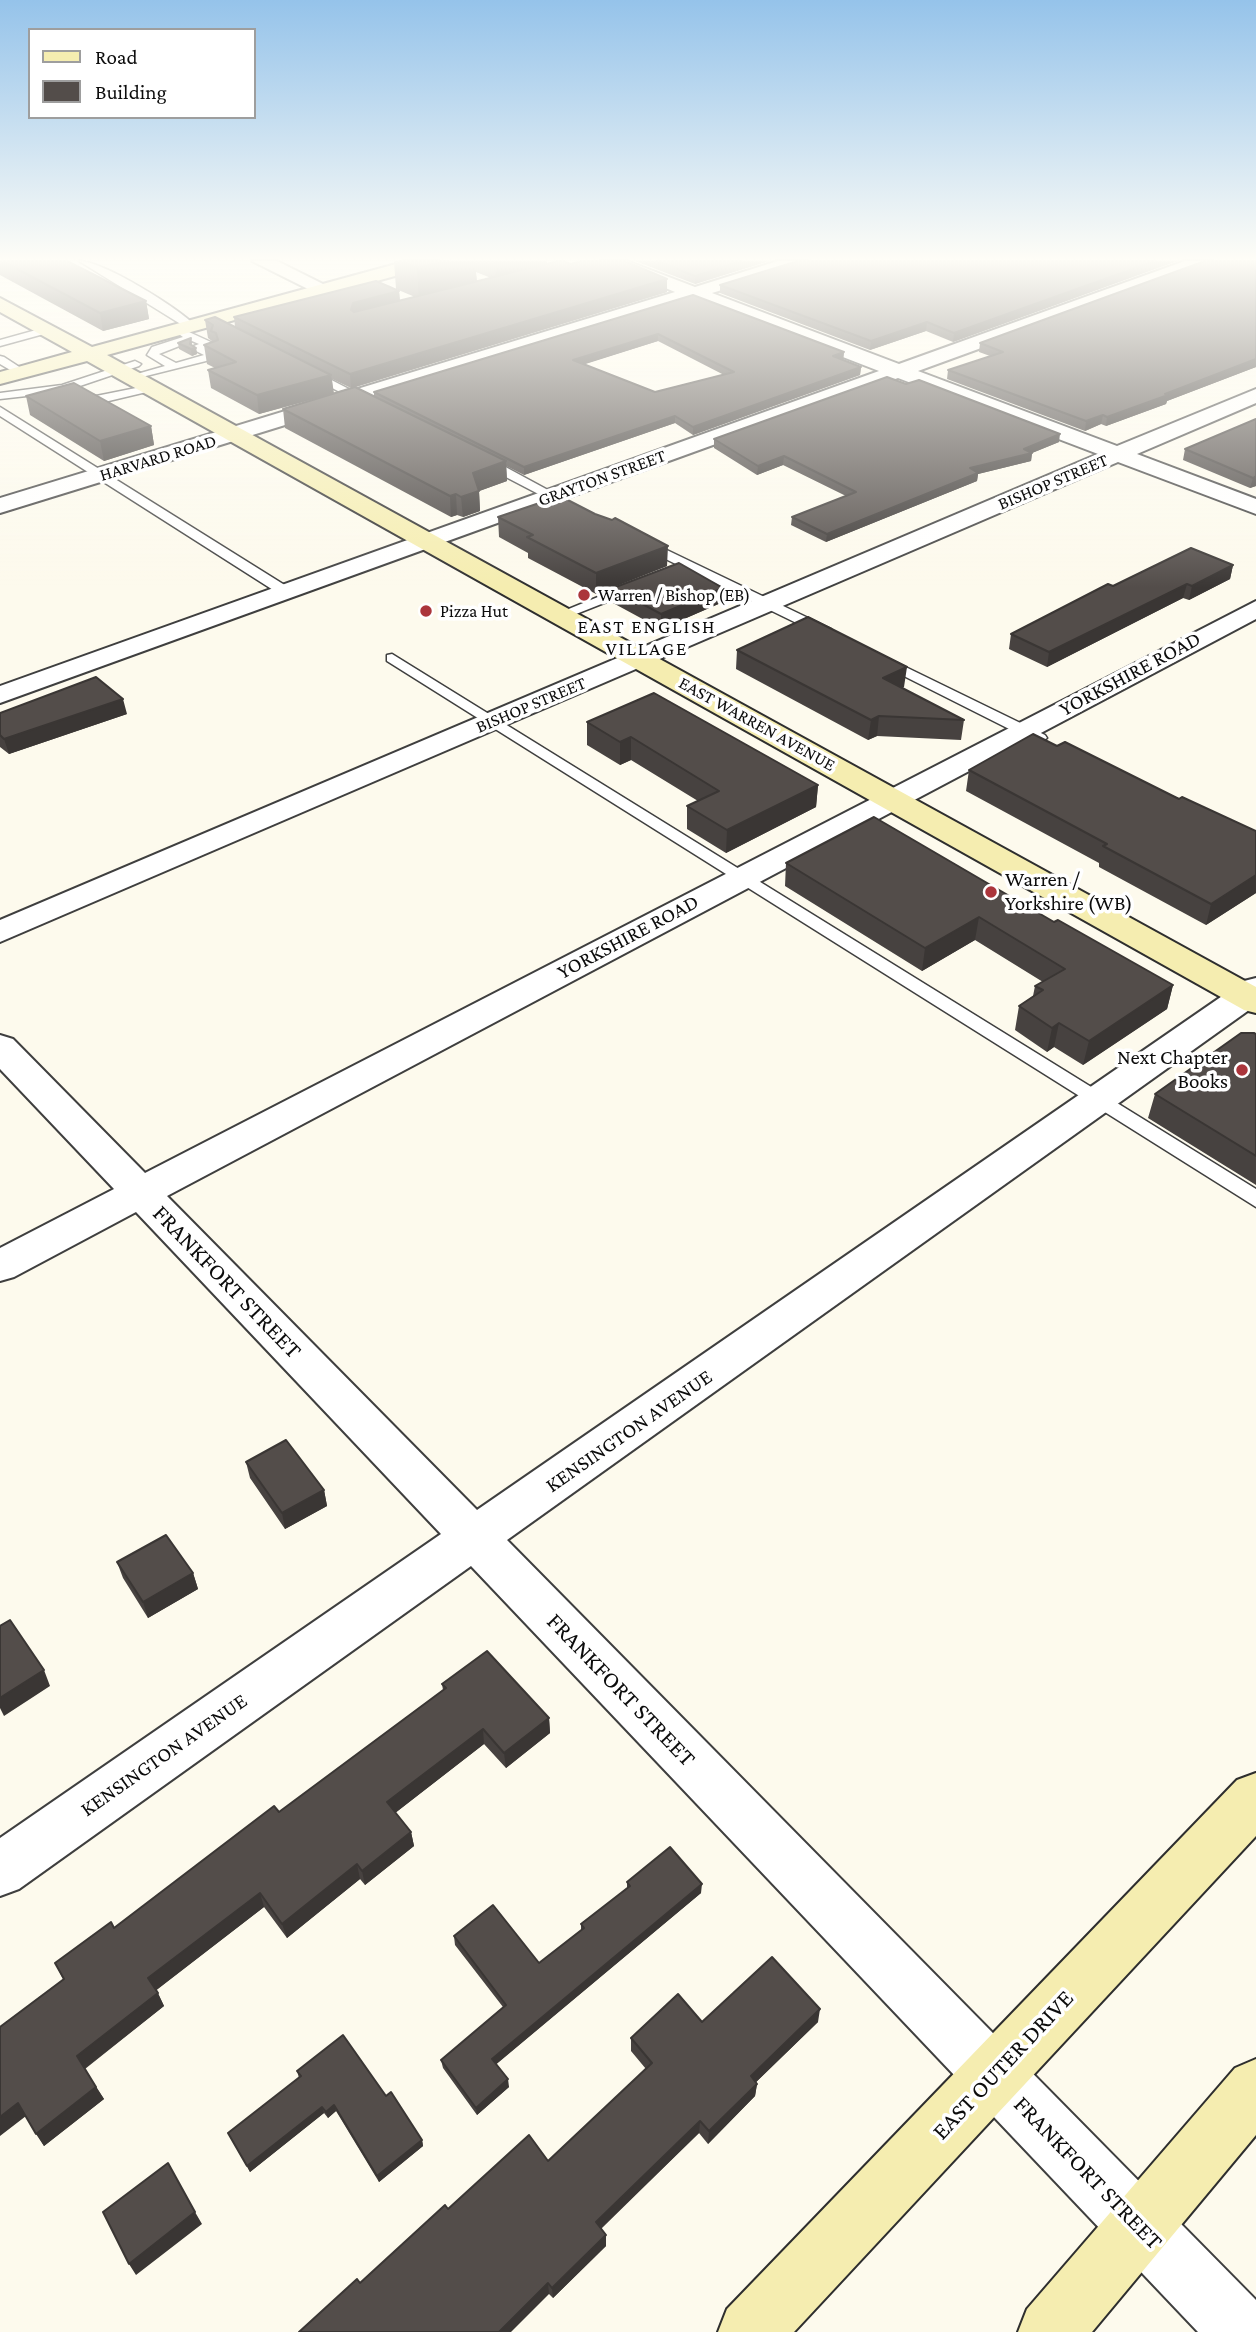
<!DOCTYPE html>
<html>
<head>
<meta charset="utf-8">
<style>
  body { margin:0 }
  #map { position:relative; width:1256px; height:2332px; overflow:hidden; background:#fdfaed; font-family:"Crimson Pro",serif }
  canvas { display:block }
  .legend { position:absolute; left:28px; top:28px; width:228px; height:91px; box-sizing:border-box; background:#fff; border:2px solid #9e9e9e; margin:0; padding:9px 12px; list-style:none; font-size:21px; color:#0c0c0c }
  .legend li { display:flex; align-items:center; gap:14px; height:35px }
  .legend b { width:35px; border:2px solid #9e9e9e }
</style>
</head>
<body>
<div id="map">
<canvas width="1256" height="2332"></canvas>
<ul class="legend">
<li><b style="height:9px;background:#f5edb0"></b>Road</li>
<li><b style="height:19px;background:#534d4a"></b>Building</li>
</ul>
</div>
<script>
const ctx = document.querySelector('canvas').getContext('2d');
ctx.lineJoin = 'round';
function trace(path, color, width, dash) {
  ctx.strokeStyle = color;
  ctx.lineWidth = width;
  ctx.lineCap = dash ? 'butt' : 'round';
  ctx.setLineDash(dash || []);
  ctx.stroke(path);
}
function fill(path, color) {
  ctx.fillStyle = color;
  ctx.fill(path, 'evenodd');
}
function drawText(font, color, halo, rows, align = 'center') {
  ctx.font = font + ' "Crimson Pro",serif';
  ctx.lineWidth = 7;
  ctx.setLineDash([]);
  ctx.textBaseline = 'middle';
  ctx.strokeStyle = halo;
  ctx.fillStyle = color;
  for (const [text, x, y, turn = 0] of rows) {
    ctx.save();
    ctx.translate(x, y);
    ctx.rotate((+turn || 0) * Math.PI / 180);
    ctx.textAlign = isNaN(turn) ? turn : align;
    if (halo) ctx.strokeText(text, 0, 0);
    ctx.fillText(text, 0, 0);
    ctx.restore();
  }
}
const lane = new Path2D(`
  M79 261C104 261 178 308 196 326L187 328Z
  M47 327 52 330 51 332 0 346V340Z
  M178 327 213 343V347L208 349 218 354V358L130 380V376L165 366 147 355 152 347 183 337 173 330ZM192 341 199 344 194 346V350L204 355 176 363 159 354Z
  M0 356 4 357 27 372 17 374 0 364Z
  M135 361 141 364 139 366 74 388 96 396 151 385 155 386V390L96 404 84 402 62 392 0 399V393L62 385Z
  M304 370H312L376 403 366 405 304 374Z
  M0 407 291 589 293 592 281 595 0 416Z
  M479 457H487L559 496 548 499 479 463Z
  M646 540 831 629 833 632 831 635H821L641 547 639 544Z
  M637 581 644 585 642 588 566 618 554 615Z
  M392 654 1256 1189V1207L387 661V655Z
  M883 656 1045 735 1047 738 1039 743 1033 741 878 663 876 660Z`);
const street = new Path2D(`
  M252 261H277L335 290 332 294H318Z
  M601 261H627L695 287 778 261H807L804 265 712 293 899 364 1185 261H1212L1209 265 918 371 1117 446 1256 389V403L1137 454 1256 499V514L1118 462 0 942V920L1098 454 898 378 0 703V686L879 371 693 299 0 513V498L675 292Z
  M1256 601V619L167 1196 477 1510 1244 981 1256 978V1005L507 1540 1256 2300V2332H1198L471 1566 19 1889 0 1896V1838L441 1534 136 1212 14 1277 0 1281V1248L114 1189 0 1069V1035L13 1039 145 1173Z`);
const secondary = new Path2D(`
  M407 261H438L435 265 107 355 1256 987V1013L1244 1010 87 361 0 384V372L72 352 0 312V298L92 347Z
  M1256 1773V1836L794 2332H718L727 2309 1237 1780Z
  M1256 2059V2135L1092 2332H1018L1027 2309 1235 2068Z`);
trace(lane, '#3f3f3f', 3);
trace(street, '#3f3f3f', 4);
trace(secondary, '#2e2e2e', 4);
fill(lane, '#fff');
fill(street, '#fff');
fill(secondary, '#f5edb0');
fill(new Path2D(`
  M0 261H67L146 301 149 319 103 331 0 275Z
  M394 261H547V264H571L667 279V292L356 387 374 396V392L693 295 844 352 843 360 861 367 860 375 693 435 675 423 524 475 506 466 507 481 479 491 480 511 463 517 457 515 451 517 285 428 283 409 315 399 259 414 211 388 208 370 215 368 207 364 204 345 213 342 208 338 205 320 235 327 234 317 399 291 400 301 415 297 396 289ZM476 272 491 278 477 282ZM658 341 724 375 655 392 584 364ZM332 379 351 388 333 393Z
  M635 261H769L695 284Z
  M798 261H1177L953 342 926 331 870 350 720 293V285Z
  M1256 261V367L1167 401 1166 404 1106 426 1101 424 1085 431 947 379 948 370 990 356 979 352 980 343Z
  M178 343 192 345 196 348 197 354 192 356 179 349Z
  M26 396 151 426 154 445 104 461 30 415Z
  M1256 419V486L1250 488 1183 460 1185 449Z
  M714 439 1059 442 1032 453 1031 461 978 474 977 481 826 542 791 525 792 517 846 496 783 465 757 475 714 448Z
  M498 517 667 566 596 594 528 558V553L499 537Z
  M1233 565 1230 579 1189 600 1183 598 1047 667 1009 649 1011 634 1113 586Z
  M613 588 723 602 661 629 613 603Z
  M737 650 904 687 902 688 964 720 961 740 877 736 868 740 736 669Z
  M0 713 127 714 9 754 0 747Z
  M587 722 818 785 816 807 726 853 687 829V806L698 801 631 760 620 765 587 745Z
  M1057 746 1256 831V893L1206 925 1099 867V863L966 791 969 770Z
  M786 863 1054 922 1173 985 1167 1009 1083 1065 1054 1047 1047 1052 1015 1030 1019 1006 1033 996 1035 986 1043 982 975 940 922 971 785 886Z
  M1256 1034V1185L1148 1118 1155 1094Z
  M246 1462 324 1490 327 1506 285 1529 250 1478Z
  M117 1562 193 1573 198 1589 148 1618 123 1578Z
  M442 1684 549 1718 550 1733 506 1768 484 1744 395 1813 411 1832 414 1846 365 1885 360 1879 287 1938 264 1907 156 1990 164 2006 85 2069 104 2099 44 2146 26 2116 63 1979 55 1963 114 1928 279 1812 443 1690Z
  M627 1882 701 1893 496 2064 509 2087 477 2115 443 2068 441 2060 503 2007 455 1945 454 1936 539 1963 581 1931V1924L627 1889Z
  M702 2022H818L756 2082 757 2084 755 2096 708 2144 699 2133 601 2229 606 2235V2246L553 2298 549 2294 360 2283 448 2209 548 2161 646 2069 631 2051V2038Z
  M297 2071 386 2096 422 2140 423 2146 379 2182 336 2111 328 2118 324 2113 250 2172 228 2133 299 2078Z`), '#474240');
fill(new Path2D(`
  M448 261H475L477 285 419 299 417 268Z
  M495 261H547V267L496 280Z
  M742 261H769L695 284V276Z
  M1155 261H1177L953 342 954 333Z
  M667 279V292L351 388 350 374Z
  M399 291 400 304 352 323 351 310 353 303Z
  M146 301 149 319 103 331 100 313Z
  M927 322 926 331 870 350 871 341Z
  M658 334V341L573 368V360Z
  M191 338 192 344V349L196 348 197 354 192 356 190 344Z
  M844 352 843 360 833 356Z
  M1256 359V367L1167 401 1166 404 1106 426 1107 417Z
  M861 367 860 375 693 435V427Z
  M331 375 334 393 259 414 257 395Z
  M1103 415 1101 424 1085 431 1086 421Z
  M675 416V423L524 475V467Z
  M151 426 154 445 104 461 100 441Z
  M1060 434 1059 442 1032 453 1031 461 978 474 977 481 826 542 827 534 970 468 1024 449Z
  M784 456 783 465 757 475 758 466Z
  M506 461 507 481 474 493 473 473Z
  M1256 476V486L1250 488 1253 478Z
  M479 491 480 511 463 517 461 497Z
  M456 494 457 515 451 517 450 496Z
  M668 546 667 566 596 594V573Z
  M1233 565 1230 579 1189 600 1192 586Z
  M1187 584 1183 598 1047 667 1049 652Z
  M723 588V602L661 629V614Z
  M907 667 904 687 881 698 883 678Z
  M123 699 127 714 9 754 4 739Z
  M879 716 877 736 868 740 871 720Z
  M631 737V760L620 765V742Z
  M818 785 816 807 726 853 727 830Z
  M1256 875V893L1206 925 1211 904Z
  M979 917 975 940 922 971 925 948Z
  M1173 985 1167 1009 1083 1065 1089 1041Z
  M1059 1023 1054 1047 1047 1052 1052 1028Z
  M324 1490 327 1506 285 1529 282 1513Z
  M193 1573 198 1589 148 1618 143 1602Z
  M44 1670 50 1686 4 1716 0 1708V1698Z
  M549 1718 550 1733 506 1768 504 1753Z
  M483 1729 484 1744 390 1817 387 1802Z
  M411 1832 414 1846 365 1885 362 1871Z
  M357 1864 360 1879 287 1938 282 1924Z
  M702 1884 701 1893 493 2067 492 2059Z
  M260 1893 264 1907 154 1992 148 1978Z
  M158 1993 164 2006 84 2069 77 2056Z
  M820 2009 818 2022 749 2089 751 2076Z
  M508 2079 509 2087 477 2115 476 2108Z
  M757 2084 755 2096 708 2144 709 2131Z
  M96 2087 104 2099 44 2146 36 2134Z
  M18 2103 26 2116 0 2136V2117Z
  M334 2105 336 2111 328 2118 326 2112Z
  M322 2107 324 2113 250 2172 247 2166Z
  M700 2121 699 2133 596 2233V2222Z
  M422 2140 423 2146 379 2182 377 2176Z
  M195 2212 202 2224 136 2275 129 2264Z
  M606 2235V2246L553 2298 552 2288Z
  M548 2283 549 2294 511 2332H499Z`), '#3a3634');
const building = new Path2D(`
  M2 261H67L146 301 100 313Z
  M400 261H448L417 268Z
  M558 261H564L571 264 581 261H625L667 279 350 374 234 317 376 281 399 291 353 303 351 310 354 312Z
  M657 261H742L695 276Z
  M798 261H1155L954 333 927 322 871 341 720 285Z
  M1205 261H1256V359L1165 394 1168 395 1107 417 1103 415 1086 421 948 370 1003 352 980 343Z
  M693 295 844 352 833 356 861 367 693 427 675 416 524 467 374 392ZM658 334 734 372 655 392 573 360Z
  M215 317 331 375 257 395 208 370 236 362 204 345 218 340 216 333 211 331 213 325 205 320Z
  M191 338 190 344 196 348 191 349 178 343Z
  M887 377 906 384 919 380 1060 434 1024 449 1032 453 970 468 978 473 827 534 792 517 856 492 784 456 758 466 714 439Z
  M74 383 151 426 100 441 26 396Z
  M355 387 506 461 473 473 479 491 461 497 456 494 450 496 283 409Z
  M1256 419V476L1253 478 1185 449Z
  M560 496 595 514 612 520 615 518 668 546 596 573 527 537 533 535 498 517Z
  M1191 548 1233 565 1192 586 1187 584 1049 652 1011 634 1108 584 1113 586Z
  M679 563 723 588 661 614 613 588Z
  M808 617 907 667 883 678 964 720 879 716 871 720 737 650Z
  M96 677 123 699 4 739 0 735V713Z
  M654 693 818 785 727 830 687 806 719 791 631 737 620 742 587 722Z
  M1033 734 1057 746 1065 742 1179 799 1182 797 1256 831V875L1211 904 1103 846 1107 844 969 770Z
  M874 817 1054 922 1058 920 1173 985 1089 1041 1059 1023 1052 1028 1019 1006 1043 990 1035 986 1065 969 979 917 925 948 786 863Z
  M1241 1033H1254L1256 1034V1156L1155 1094Z
  M286 1440 324 1490 282 1513 246 1462Z
  M166 1535 193 1573 143 1602 117 1562Z
  M10 1620 44 1670 0 1698V1626Z
  M487 1651 549 1718 504 1753 483 1729 387 1802 411 1832 362 1871 357 1864 282 1924 260 1893 148 1978 158 1993 77 2056 96 2087 36 2134 18 2103 0 2117V2027L64 1979 55 1963 111 1922 114 1928 274 1806 279 1812 446 1688 442 1684Z
  M670 1847 702 1884 492 2059 508 2079 476 2108 441 2060 506 2005 454 1936 493 1905 539 1963 584 1928 581 1924 630 1886 627 1882Z
  M772 1957 820 2009 751 2076 757 2084 709 2131 700 2121 596 2222 606 2235 552 2288 548 2283 499 2332H299L357 2279 360 2283 445 2205 448 2209 529 2135 548 2161 652 2063 631 2038 678 1994 702 2022Z
  M343 2035 386 2096 391 2092 422 2140 377 2176 334 2105 326 2112 322 2107 247 2166 228 2133 301 2076 297 2071Z
  M168 2163 195 2212 129 2264 103 2212Z`);
fill(building, '#534d4a');
trace(building, '#3a3634', 2);
const sky = ctx.createLinearGradient(0, 0, 0, 588);
sky.addColorStop(0, '#95c3ea');
sky.addColorStop(0.44, '#fefdf7');
sky.addColorStop(1, '#fefdf700');
ctx.fillStyle = sky;
ctx.fillRect(0, 0, 1256, 588);
for (const [x, y, r, color] of [
  [584,595,7,"#ab353b"],
  [426,611,7,"#ab353b"],
  [991,892,7,"#ab353b"],
  [1242,1070,7,"#ab353b"]
]) {
  const dot = new Path2D();
  dot.arc(x, y, r, 0, 2 * Math.PI);
  ctx.fillStyle = color;
  ctx.fill(dot);
  trace(dot, '#fff', 2.5);
}
drawText('18px', '#0c0c0c', '#fff', [
  ["HARVARD ROAD",158,458,-17],
  ["GRAYTON STREET",602,478,-20],
  ["BISHOP STREET",1053,482,-23],
  ["BISHOP STREET",531,705,-23],
  ["EAST WARREN AVENUE",757,724,29]
]);
drawText('18px', '#0c0c0c', '#fff', [
  ["Warren / Bishop (EB)",598,595],
  ["Pizza Hut",440,611]
], 'left');
ctx.letterSpacing = '2px';
drawText('19px', '#0c0c0c', '#fff', [
  ["EAST ENGLISH",647,627],
  ["VILLAGE",647,649]
]);
ctx.letterSpacing = '0px';
drawText('21px', '#0c0c0c', '#fff', [
  ["YORKSHIRE ROAD",1130,674,-28],
  ["YORKSHIRE ROAD",628,937,-28],
  ["KENSINGTON AVENUE",629,1431,-35],
  ["KENSINGTON AVENUE",164,1755,-35]
]);
drawText('21px', '#0c0c0c', '#fff', [
  ["Warren /",1005,880],
  ["Yorkshire (WB)",1005,904],
  ["Next Chapter",1228,1058,"right"],
  ["Books",1228,1082,"right"]
], 'left');
drawText('24px', '#0c0c0c', '#fff', [
  ["FRANKFORT STREET",227,1282,46],
  ["FRANKFORT STREET",621,1690,46],
  ["EAST OUTER DRIVE",1003,2065,-47],
  ["FRANKFORT STREET",1088,2173,46]
]);
</script>
</body>
</html>
